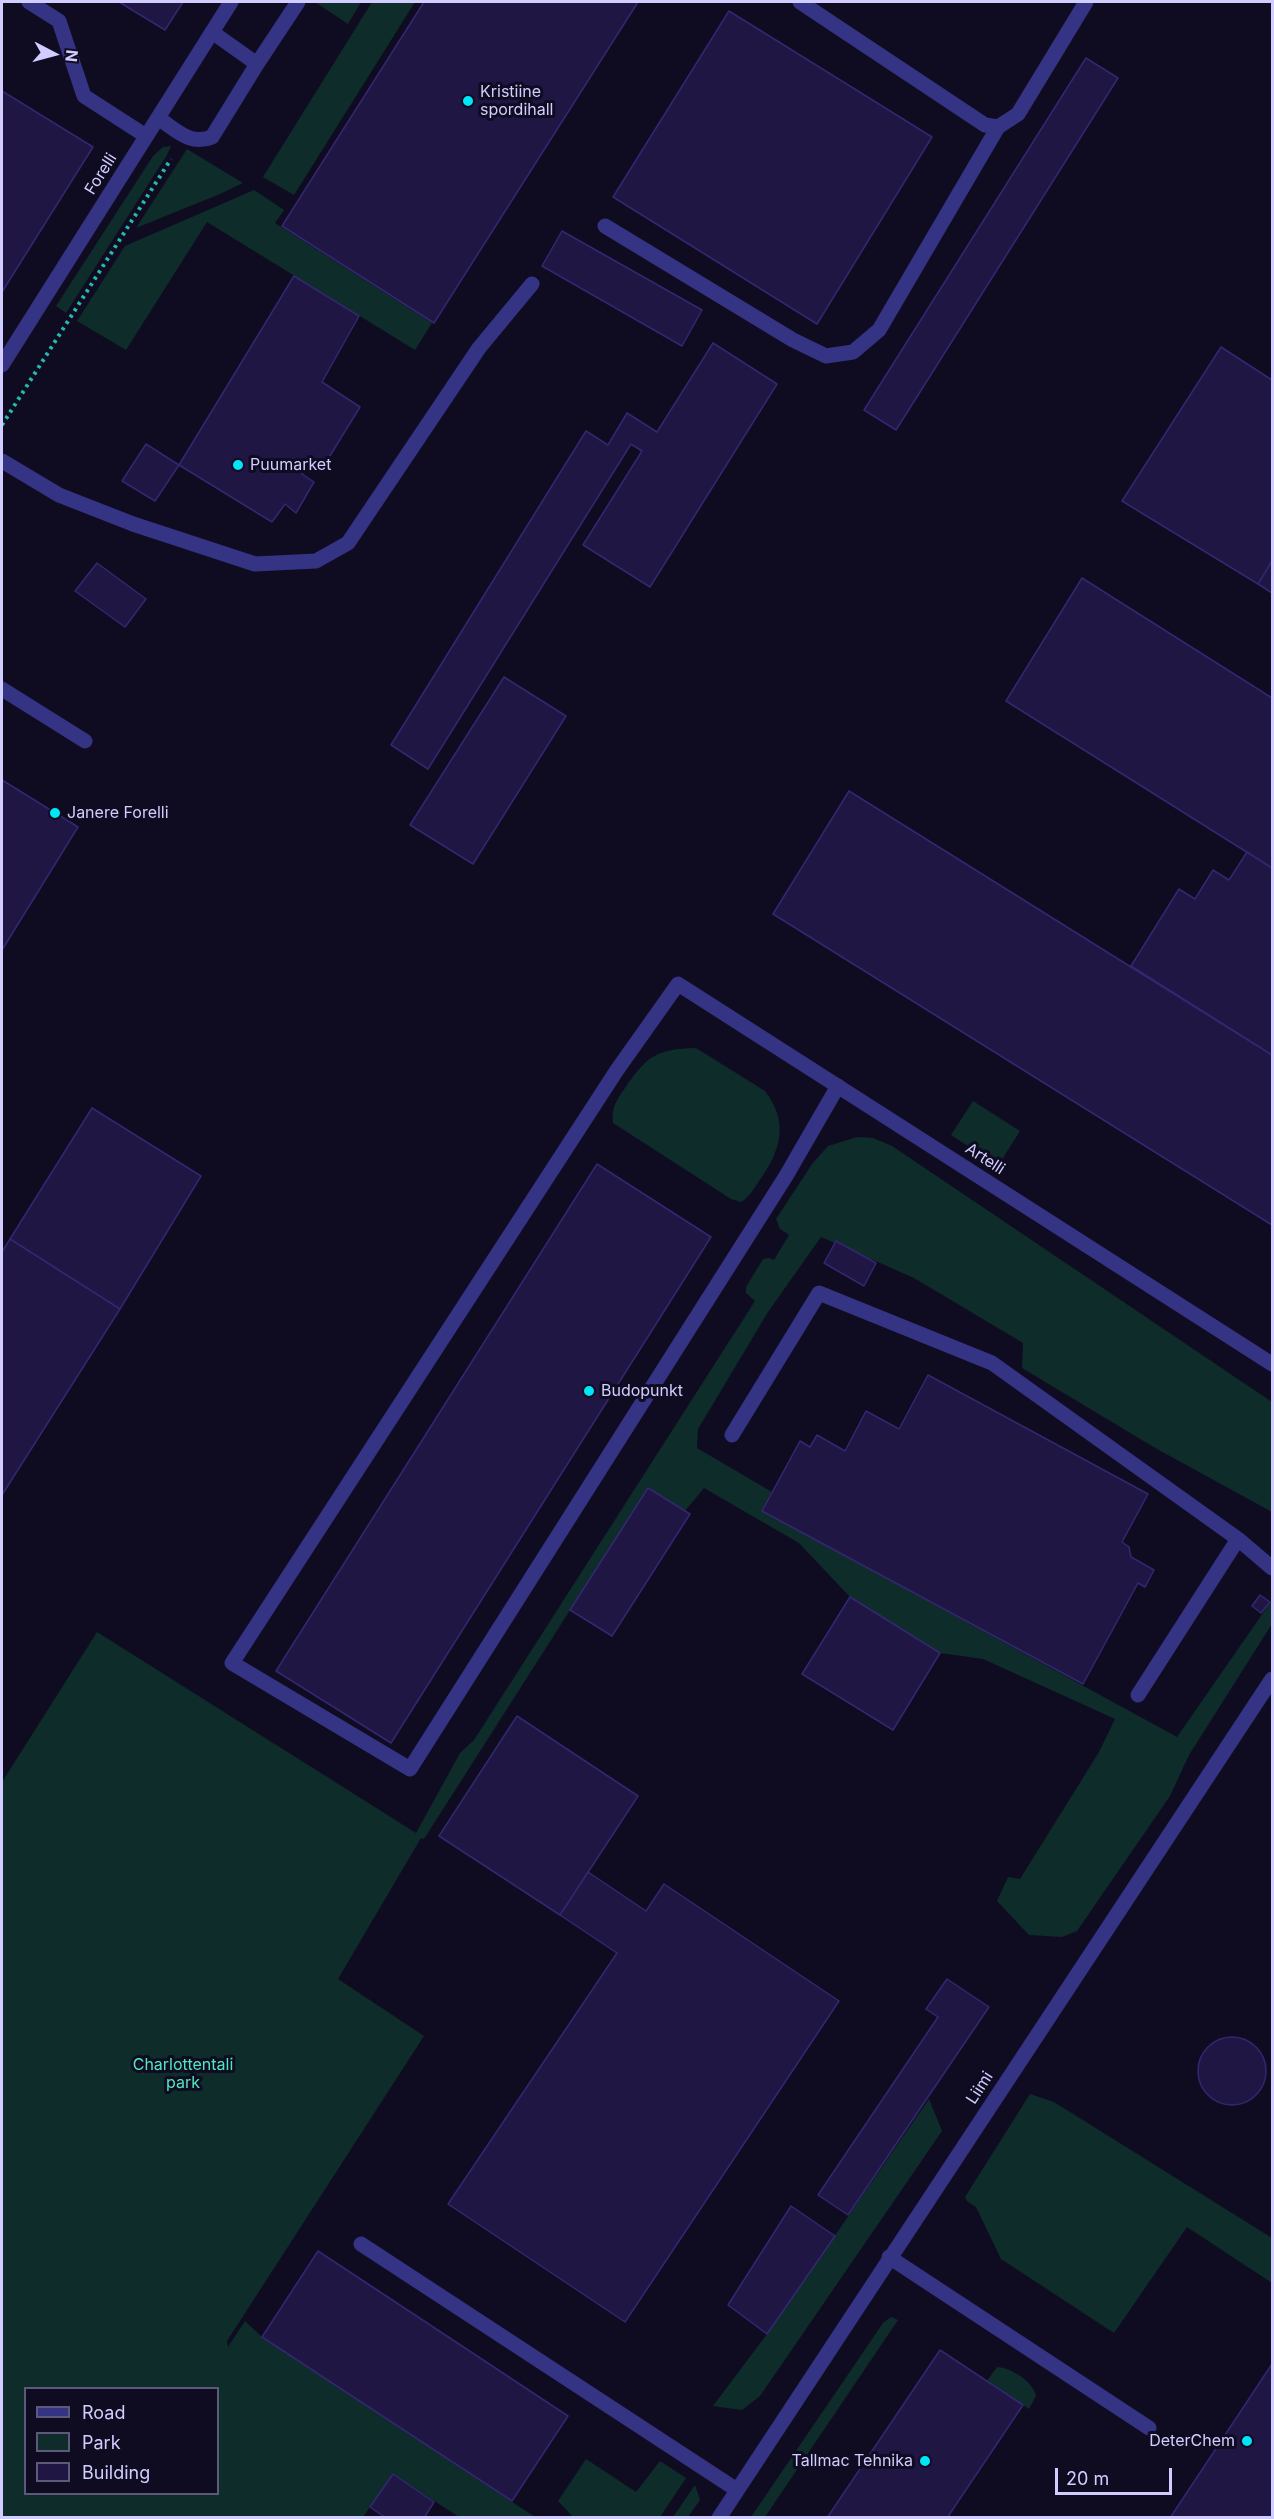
<!DOCTYPE html>
<html>
<head>
<meta charset="utf-8">
<style>
  body { margin:0 }
  #map { position:relative; width:1274px; height:2519px; overflow:hidden; background:#0f0c22; font-family:Inter,sans-serif }
  canvas { display:block }
  .frame { position:absolute; inset:0; border:3px solid #d1cdff; pointer-events:none }
  .legend { position:absolute; left:24px; top:2387px; width:195px; height:108px; box-sizing:border-box; background:#0f0c22; border:2px solid #5d597a; margin:0; padding:8px 10px; list-style:none; font-size:18px; color:#d1cdff }
  .legend li { display:flex; align-items:center; gap:12px; height:30px }
  .legend b { width:30px; border:2px solid #5d597a }
  .north { position:absolute; left:24px; top:24px; width:60px; height:60px; -webkit-text-stroke:4px #0f0c22; paint-order:stroke; rotate:96deg; font-size:16px; font-weight:700; line-height:24px; text-align:center; color:#d1cdff }
  .north::after { content:''; display:block; margin:auto; width:21px; height:27px; background:#d1cdff; clip-path:polygon(50% 0,100% 100%,50% 72%,0 100%) }
  .scale { position:absolute; left:1055px; top:2468px; width:117px; height:27px; box-sizing:border-box; border:3px solid #d1cdff; border-top:0; padding-left:8px; font-size:18px; line-height:21px; white-space:nowrap; color:#d1cdff; -webkit-text-stroke:4px #0f0c22; paint-order:stroke }
</style>
</head>
<body>
<div id="map">
<canvas width="1274" height="2519"></canvas>
<div class="frame"></div>
<ul class="legend">
<li><b style="height:8px;background:#343384"></b>Road</li>
<li><b style="height:16px;background:#0e2c2a"></b>Park</li>
<li><b style="height:16px;background:#1f1644"></b>Building</li>
</ul>
<div class="north">N</div>
<div class="scale">20 m</div>
</div>
<script>
const ctx = document.querySelector('canvas').getContext('2d');
ctx.lineJoin = 'round';
function fill(path, color) {
  ctx.fillStyle = color;
  ctx.fill(path, 'evenodd');
}
function trace(path, color, width, dash) {
  ctx.strokeStyle = color;
  ctx.lineWidth = width;
  ctx.lineCap = dash ? 'butt' : 'round';
  ctx.setLineDash(dash || []);
  ctx.stroke(path);
}
function drawText(font, color, halo, rows, align = 'center') {
  ctx.font = font + ' Inter,sans-serif';
  ctx.lineWidth = 6;
  ctx.setLineDash([]);
  ctx.textBaseline = 'middle';
  ctx.strokeStyle = halo;
  ctx.fillStyle = color;
  for (const [text, x, y, turn = 0] of rows) {
    ctx.save();
    ctx.translate(x, y);
    ctx.rotate((+turn || 0) * Math.PI / 180);
    ctx.textAlign = isNaN(turn) ? turn : align;
    if (halo) ctx.strokeText(text, 0, 0);
    ctx.fillText(text, 0, 0);
    ctx.restore();
  }
}
fill(new Path2D(`
  M315 2H361L348 24Z
  M372 2H415L294 195 263 177Z
  M171 146 167 155 66 313 56 306 153 156 163 147Z
  M187 149 243 183 220 194 136 228Z
  M254 190 284 210 275 223 432 323 415 350 207 222 126 350 77 321 125 246Z
  M696 1048 765 1091C789 1122 781 1151 759 1181 754 1189 749 1197 741 1202L731 1199 613 1123C611 1107 617 1100 625 1088 647 1056 656 1049 696 1048Z
  M973 1101 1020 1131 998 1166 951 1135Z
  M857 1137 873 1138 892 1146 1272 1402V1512L1157 1449 1022 1368 1023 1343 914 1278 821 1237 768 1312 698 1429 697 1448 772 1492 763 1511 1177 1737 1272 1600V1624L1189 1755 1170 1796 1077 1931 1062 1937 1029 1935 997 1901 1008 1877 1020 1879 1099 1752 1115 1719 983 1659 940 1653 850 1597 799 1543 704 1488 685 1511 648 1488 424 1839 421 1838 338 1979 424 2036 227 2341 228 2347 245 2321 262 2337 535 2517H459L393 2474 363 2517H2V1782L97 1632 416 1833 460 1753 474 1740 755 1301 746 1293V1287L763 1259 769 1258 774 1260 789 1235 780 1229 776 1219 812 1164 828 1146ZM26 2388H218V2494H26Z
  M1030 2094 1054 2102 1272 2238V2283L1187 2227 1114 2333 1001 2259 976 2207 967 2201 965 2197Z
  M929 2099 942 2131 760 2396 742 2410 713 2406 767 2334Z
  M891 2317 898 2320 765 2517H751L883 2323Z
  M997 2367C1010 2367 1034 2382 1036 2396L1029 2409 987 2381Z
  M586 2459 636 2492 660 2461 686 2478 660 2517H573L558 2501Z
  M695 2485 700 2500 688 2517H673Z`), '#0e2c2a');
const building = new Path2D(`
  M119 2H183L165 30Z
  M424 2H638L434 323 282 226Z
  M729 11 932 137 817 324 613 197Z
  M1086 58 1118 78 896 430 864 410Z
  M2 91 93 147 2 292Z
  M562 231 702 310 682 346 542 266Z
  M294 276 359 316 322 382 360 407 320 472 308 464 302 474 314 482 296 513 285 504 272 522 179 465Z
  M713 343 777 384 650 587 583 545 642 451 631 444 428 769 391 745 586 431 608 445 627 413 657 432Z
  M1221 347 1272 380V561L1258 584 1122 501Z
  M146 444 179 465 155 501 122 481Z
  M1272 561V593L1258 584Z
  M97 563 146 599 125 627 75 591Z
  M1082 578 1272 698V868L1006 701Z
  M504 677 566 716 473 864 410 825Z
  M2 780 78 827 2 950Z
  M849 791 1272 1055V1225L773 914Z
  M1247 852 1272 868V1055L1131 966 1179 889 1195 899 1213 870 1229 880Z
  M92 1108 201 1176 120 1309 10 1239Z
  M597 1164 711 1237 391 1743 276 1671Z
  M10 1239 120 1309 2 1495V1252Z
  M836 1241 876 1263 864 1286 824 1263Z
  M928 1375 1148 1494 1122 1542 1129 1547 1131 1557 1154 1570 1145 1587 1138 1583 1083 1684 762 1511 800 1441 810 1447 817 1435 845 1451 866 1411 899 1429Z
  M648 1488 690 1514 612 1636 570 1610Z
  M1260 1595 1270 1602 1261 1613 1252 1606Z
  M850 1597 940 1653 893 1730 802 1674Z
  M517 1716 638 1796 560 1915 439 1836Z
  M588 1872 646 1911 664 1884 839 2001 625 2322 448 2204 617 1953 560 1915Z
  M947 1979 989 2007 848 2215 818 2195 938 2017 926 2009Z
  M1198 2071a34 34 0 1 1 68 0a34 34 0 1 1-68 0Z
  M791 2206 835 2236 767 2334 728 2305Z
  M318 2251 568 2416 512 2501 262 2337Z
  M940 2350 1023 2405 947 2518H827Z
  M1272 2364V2518H1170Z
  M393 2474 434 2502 424 2518H386L370 2507Z`);
fill(building, '#1f1644');
trace(building, '#342772', 1.5);
trace(new Path2D(`
  M2 425 171 159`), '#25baae', 4, [3, 4.5]);
trace(new Path2D(`
  M29 2 59 21 84 96 146 136
  M800 2 985 125 998 127 1018 114 1086 2
  M212 32 257 64 298 2
  M158 118C176 130 190 146 212 137L257 64
  M605 226 793 340 826 356 853 352 879 330 998 127
  M2 461 59 495 133 524 255 564 316 561 348 543 479 348 532 284
  M2 689 85 741
  M838 1086 786 1176 410 1769 232 1663 617 1070 678 984 1272 1364
  M732 1435 819 1293 992 1363 1238 1539 1272 1568
  M1138 1695 1238 1539
  M361 2244 737 2490
  M889 2257 1149 2428`), '#343384', 15);
trace(new Path2D(`
  M2 365 231 2
  M719 2518 1272 1679`), '#343384', 15);
for (const [x, y, r, color] of [
  [468,101,6,"#00e5f8"],
  [238,465,6,"#00e5f8"],
  [55,813,6,"#00e5f8"],
  [589,1391,6,"#00e5f8"],
  [1247,2441,6,"#00e5f8"],
  [925,2461,6,"#00e5f8"]
]) {
  const dot = new Path2D();
  dot.arc(x, y, r, 0, 2 * Math.PI);
  ctx.fillStyle = color;
  ctx.fill(dot);
  trace(dot, '#0f0c22', 2);
}
drawText('16px', '#d1cdff', '#0f0c22', [
  ["Kristiine",480,92],
  ["spordihall",480,110],
  ["Puumarket",250,465],
  ["Janere Forelli",67,813],
  ["Budopunkt",601,1391],
  ["DeterChem",1235,2441,"right"],
  ["Tallmac Tehnika",913,2461,"right"]
], 'left');
drawText('16px', '#d1cdff', '#0f0c22', [
  ["Forelli",101,174,-58],
  ["Artelli",985,1159,33],
  ["Liimi",980,2088,-57]
]);
drawText('16px', '#51e7be', '#0f0c22', [
  ["Charlottentali",183,2065],
  ["park",183,2083]
]);
</script>
</body>
</html>
